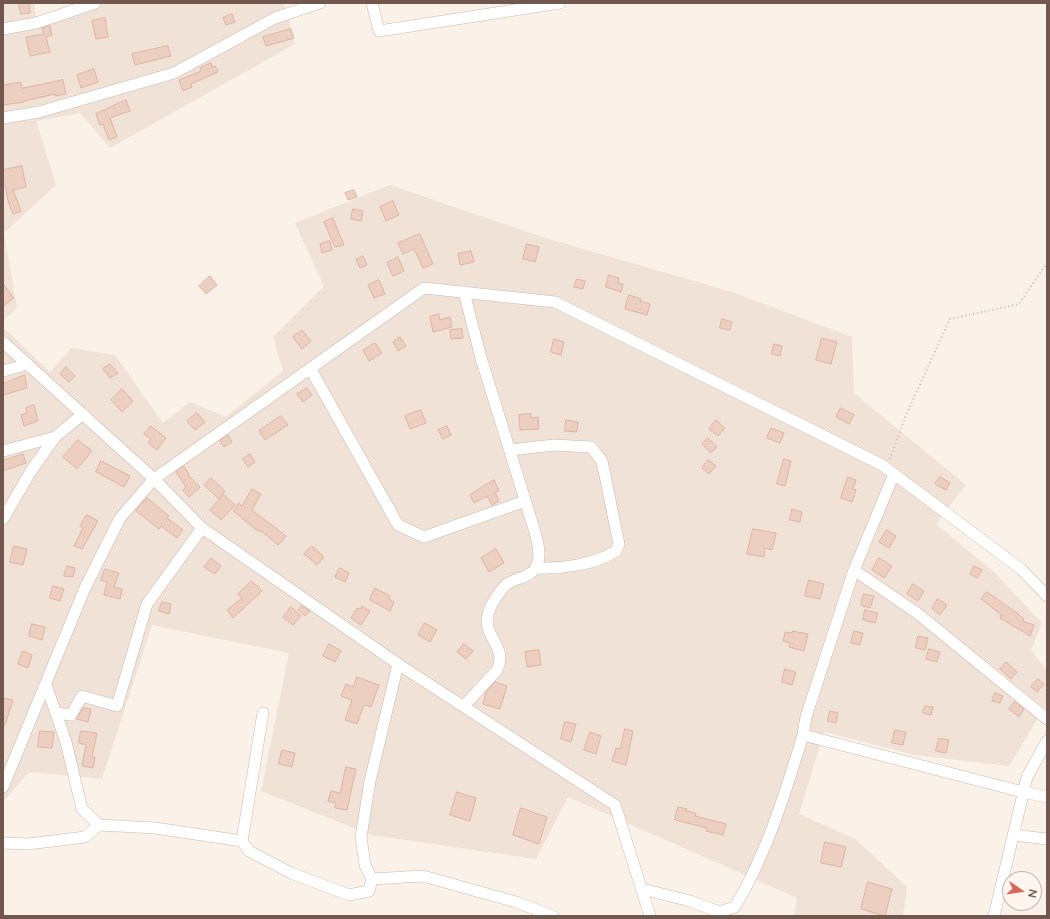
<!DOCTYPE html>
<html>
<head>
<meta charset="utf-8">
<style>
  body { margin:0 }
  #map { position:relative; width:1050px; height:919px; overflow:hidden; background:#faf1e8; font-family:Lato,sans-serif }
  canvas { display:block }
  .frame { position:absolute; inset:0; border:4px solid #71574e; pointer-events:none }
  .north { position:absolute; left:1002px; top:871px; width:40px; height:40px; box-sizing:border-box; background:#fdf5ee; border:1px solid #c5b6ae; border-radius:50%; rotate:103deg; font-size:11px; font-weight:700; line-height:16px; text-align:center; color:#71574e }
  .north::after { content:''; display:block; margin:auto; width:14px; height:18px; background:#d76959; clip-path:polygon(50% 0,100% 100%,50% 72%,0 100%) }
</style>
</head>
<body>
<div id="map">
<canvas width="1050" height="919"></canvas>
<div class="frame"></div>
<div class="north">N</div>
</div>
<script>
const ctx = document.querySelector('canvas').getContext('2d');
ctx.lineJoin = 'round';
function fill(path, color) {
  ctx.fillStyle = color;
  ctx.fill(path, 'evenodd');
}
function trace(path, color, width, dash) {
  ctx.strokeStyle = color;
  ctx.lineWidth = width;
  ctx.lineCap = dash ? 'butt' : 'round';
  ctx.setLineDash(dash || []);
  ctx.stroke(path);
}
fill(new Path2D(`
  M3 3H34L36 17 94 3H284L295 44 110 148 80 113 36 121 56 185 4 233 17 308 3 321Z
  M390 185 542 237 732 292 852 337 854 393 966 485 936 524 994 572 1042 623 1031 650 1047 671V703L1009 766 915 755 824 732 799 814 854 838 907 887 903 916H794L797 898 568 797 536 859 371 835 261 791 289 653 152 625 102 779 29 772 3 802V327L50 372 71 348 115 355 163 423 190 402 226 417 283 371 273 337 324 286 295 223Z`), '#f1e2d7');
const building = new Path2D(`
  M19 3H29L30 13 21 14Z
  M232 14 235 22 226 25 223 18Z
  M105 18 108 37 96 39 92 21Z
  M50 26 52 35 46 37 50 52 30 56 26 37 44 34 42 28Z
  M291 29 294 38 266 46 263 37Z
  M168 46 171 56 135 65 132 54Z
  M211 63 212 67 215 66 218 72 191 84 192 87 183 91 179 80 201 71 200 68Z
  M94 69 98 82 81 88 77 75Z
  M63 80 66 94 55 96V94L24 101V102L3 105V85L21 82 22 88Z
  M126 100 130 111 110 118 117 137 109 140 103 124 100 125 96 114Z
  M22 166 26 187 13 190 21 211 13 214 8 201 5 185H3V170Z
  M354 190 357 197 348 200 345 193Z
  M393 201 399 215 386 221 380 207Z
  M353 209 363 211 361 221 351 219Z
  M333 218 337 229 344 245 335 247 324 222Z
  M420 234 433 264 423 268 414 249 403 254 398 243Z
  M330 241 332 250 322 253 320 244Z
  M527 244 539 247 535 262 523 259Z
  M471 251 474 262 460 265 458 254Z
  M363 256 367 265 360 268 356 260Z
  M398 257 404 271 393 276 387 263Z
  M609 275 619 278 618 283 623 284 621 292 606 287Z
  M210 276 217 285 206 294 199 286Z
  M577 279 585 281 583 289 574 287Z
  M379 280 385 294 374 298 368 285Z
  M3 284 14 298 3 306Z
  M629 295 641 299 640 301 650 304 647 315 625 309Z
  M439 314 440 320 450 317 452 327 433 332 430 317Z
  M722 319 732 322 730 330 720 328Z
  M462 329 463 338 451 339 450 330Z
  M302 330 311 341 302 349 293 337Z
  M400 337 406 346 398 351 393 342Z
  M822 338 837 342 831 364 816 360Z
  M554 339 564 342 561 355 551 352Z
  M375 343 382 353 369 361 363 351Z
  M774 344 782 346 780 356 772 354Z
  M110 364 118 373 110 378 103 369Z
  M66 367 75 376 69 382 60 374Z
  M25 375 27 388 3 395V384Z
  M307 388 312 395 303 402 297 394Z
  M122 389 133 401 122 412 111 400Z
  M34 405 38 421 24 426 21 415 27 413 26 408Z
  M841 408 854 415 849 424 836 417Z
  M421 410 426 423 410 429 405 416Z
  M197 413 205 422 195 430 187 421Z
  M531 414V418L538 417 539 429 520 430 519 415Z
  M281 416 288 425 265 440 259 431Z
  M566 420 578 422 577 432 565 431Z
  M716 420 725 428 718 436 709 429Z
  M151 426 166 438 157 450 148 443 151 439 144 434Z
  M447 426 451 435 443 439 438 430Z
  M771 428 784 433 780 443 767 438Z
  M228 435 232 442 224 447 220 441Z
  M708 438 717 447 711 453 702 444Z
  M78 440 92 451 77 469 63 457Z
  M23 454 26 463 3 471V461Z
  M250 454 255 462 248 467 243 459Z
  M784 459 791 461 785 486 777 484Z
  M708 460 716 466 709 474 702 468Z
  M101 461 130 476 124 487 96 472Z
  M184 466 189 474 188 475 200 487 189 497 183 490 186 487 176 472Z
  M848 477 856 480 853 489 856 490 852 502 841 498Z
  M940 477 950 483 946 490 935 484Z
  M211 478 225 491 219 499 204 485Z
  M494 480 499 491 495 492 499 501 492 505 487 496 474 503 470 495Z
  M252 489 261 494 252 510 286 536 278 545 260 530 259 532 233 511 239 503 242 506Z
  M224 495 235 505 221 520 210 510Z
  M147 498 169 516 167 518 183 530 177 538 161 526 159 529 136 511Z
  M792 509 802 512 800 522 790 520Z
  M87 515 98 521 82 549 74 546 83 528 80 526Z
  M753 529 776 533 772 550 765 548 764 557 747 554Z
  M887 530 896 536 889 548 879 542Z
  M14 546 27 549 23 565 10 562Z
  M312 546 324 557 317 565 304 554Z
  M496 549 504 563 489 572 481 558Z
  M211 558 221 566 215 574 204 567Z
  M879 558 892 566 884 578 872 570Z
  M67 566 75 568 73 577 64 576Z
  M974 566 982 570 977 578 970 574Z
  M340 568 349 573 345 582 335 577Z
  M105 569 119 573 114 587 122 589 120 599 104 595 107 582 101 580Z
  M809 580 824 584 820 599 805 596Z
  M252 581 262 591 233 618 227 610 242 598 238 594Z
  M913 584 924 591 918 601 907 594Z
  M53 586 64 589 60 601 50 598Z
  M375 588 390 596 389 599 394 602 390 611 370 600Z
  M987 592 1017 613 1024 619 1022 621 1034 625 1030 636 1000 618 1001 615 1003 616 981 599Z
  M864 594 874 596 870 608 861 605Z
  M938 599 947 605 940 615 932 608Z
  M162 602 171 604 169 614 159 611Z
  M302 606 310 611 305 616 298 610Z
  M362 606 370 611 361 625 351 618 357 608 360 609Z
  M291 607 301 616 293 625 283 617Z
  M865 610 878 613 875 623 863 620Z
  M425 623 437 630 430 642 418 635Z
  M32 624 45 627 42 640 29 636Z
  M793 631 808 634 804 651 789 647 790 643 783 641 785 632 792 633Z
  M854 631 863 633 860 645 851 643Z
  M918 636 928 638 925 650 916 648Z
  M329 644 341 651 335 662 323 656Z
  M464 644 473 651 466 659 457 652Z
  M929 649 940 652 937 662 926 659Z
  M539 650 541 665 527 667 525 652Z
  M23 651 32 655 28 668 18 664Z
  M1006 662 1017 672 1011 679 1000 669Z
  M785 669 796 672 792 685 782 682Z
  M357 677 379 685 371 707 364 705 357 724 345 720 352 700 341 696 346 684 353 687Z
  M1038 679 1044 684 1037 692 1031 687Z
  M495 682 507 686 500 709 483 704 486 692Z
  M995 693 1003 696 1000 703 992 701Z
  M3 698 13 700 5 725H3Z
  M1015 702 1024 709 1019 717 1009 709Z
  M925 706 933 707 931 715 923 713Z
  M83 708 91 709 88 722 77 719Z
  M830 711 838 713 836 723 828 721Z
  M565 722 576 724 571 742 561 739Z
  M625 729 633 731 626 765 612 761 616 748 620 749Z
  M895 730 906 732 903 745 892 743Z
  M40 731 54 732 52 748 38 747Z
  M81 731 97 733 92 757H95L93 768 82 766 86 745 79 743Z
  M590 732 601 736 596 754 584 750Z
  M939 738 949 740 946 753 936 751Z
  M282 750 295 753 292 767 279 764Z
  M346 767 356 769 347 810 335 808 336 803 328 801 331 791 340 793Z
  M457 792 476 798 470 821 450 815Z
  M678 807 687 809 686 811 696 813 695 816 726 824 723 835 706 831 707 828 675 820Z
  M521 808 547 817 539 844 513 835Z
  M825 842 846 847 841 867 821 863Z
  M868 882 892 889 885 916 861 909Z`);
fill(building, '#edcfc2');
trace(building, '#deb4a4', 1);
const minor = new Path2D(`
  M372 3 379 31 560 3
  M3 29 36 23 95 3
  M3 118 39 112 174 73 275 18 320 3
  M3 342 154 479 202 528 398 664 615 805 650 916
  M310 368 398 525 424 537 525 501
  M3 371 28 364
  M510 450 554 445 591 447 602 461 619 544 616 551C594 565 561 569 535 568
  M3 451 55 437 83 414
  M894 474 1021 569 1047 596
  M3 519 31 471 55 437
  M854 570 917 613 1047 719
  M46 685 66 742 82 809 99 825
  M464 706 497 670C510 643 475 637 492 604 495 599 502 588 507 584 517 577 535 577 538 562 541 553 537 541 535 532L481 358 464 292
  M56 713 71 715 82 696 117 706 147 604 202 528
  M3 787 85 588 120 518 154 479 424 288 555 302 882 465 894 474 854 570 806 717 803 735 1023 792 1047 797
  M1013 835 1047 839
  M242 841 263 713
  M3 843 28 844 85 837 99 825 155 828 242 841 249 851 291 873 349 895 369 891 372 879 423 876 516 902 553 916
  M372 879 365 865 361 837 370 781 398 664
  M642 889 690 901 719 912 735 907C767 853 785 794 803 735
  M994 916 1027 777 1047 741`);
trace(minor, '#cbb8af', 12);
trace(new Path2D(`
  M890 459 906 415 950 319 1019 304 1047 263`), '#d2b2a5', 2, [1, 3]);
trace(minor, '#fff', 11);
</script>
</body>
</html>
